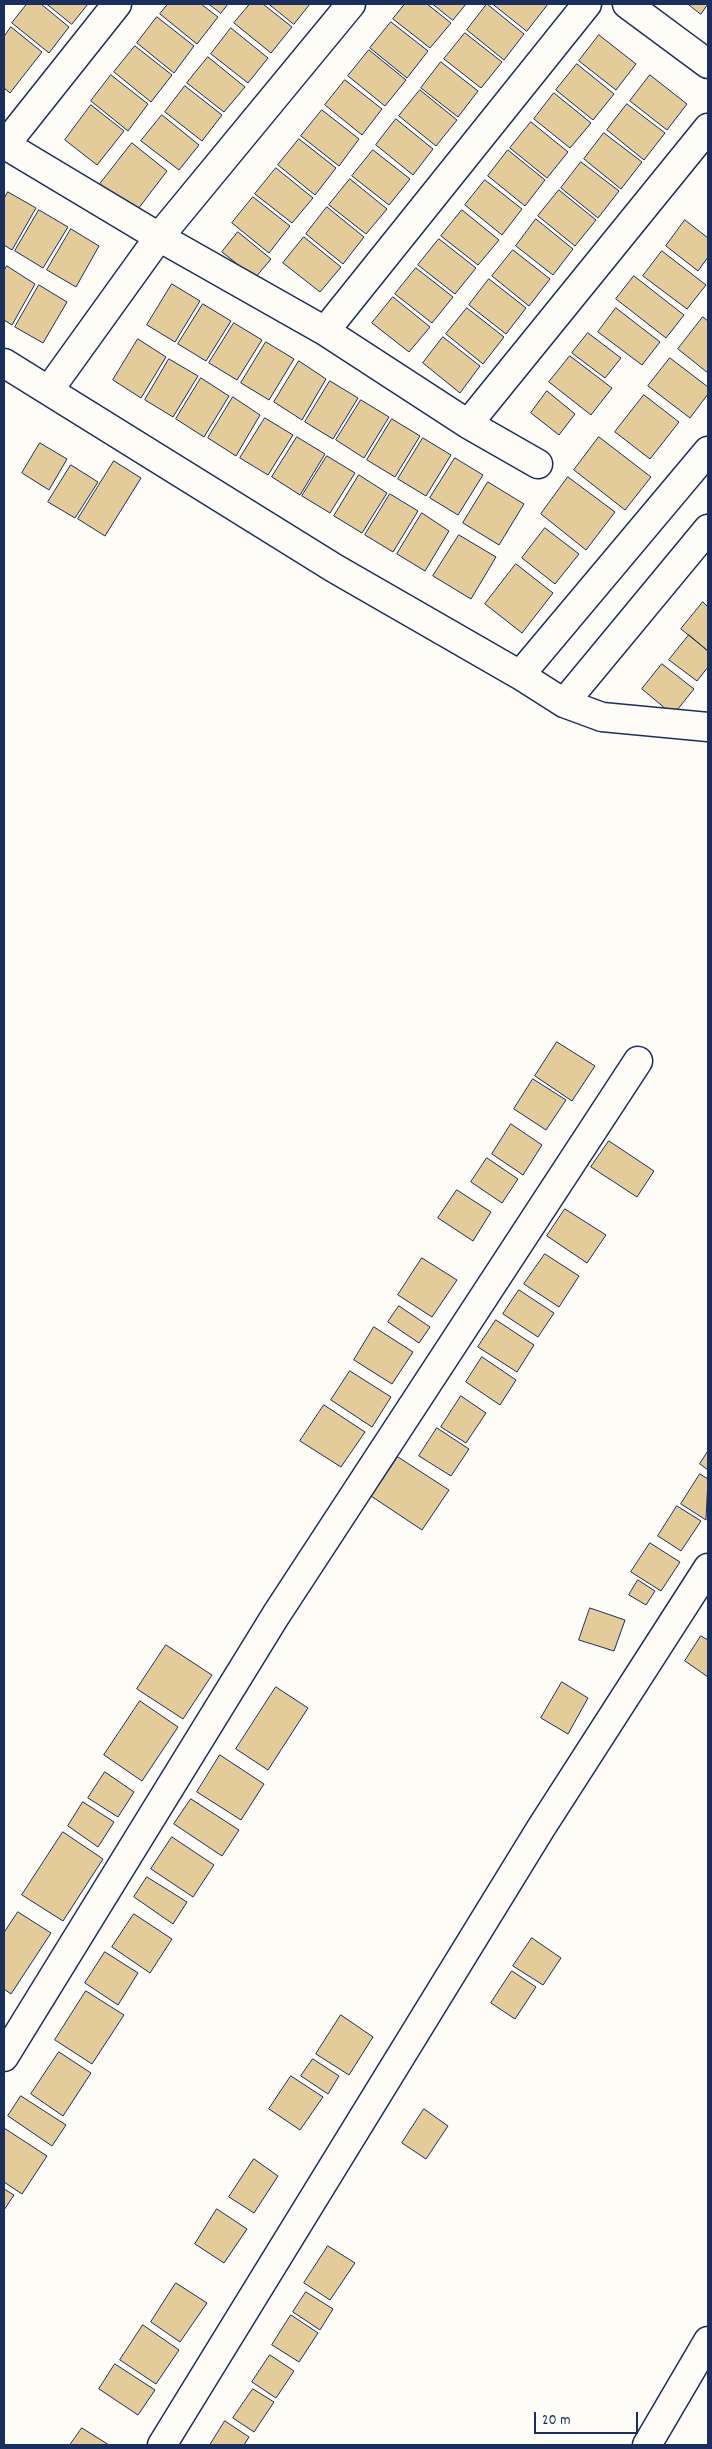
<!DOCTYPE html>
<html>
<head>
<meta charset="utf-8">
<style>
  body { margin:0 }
  #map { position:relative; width:712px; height:2449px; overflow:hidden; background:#fdfcf7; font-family:Dekko,sans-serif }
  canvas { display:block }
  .frame { position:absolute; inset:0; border:5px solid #1b2f5e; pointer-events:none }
  .scale { position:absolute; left:534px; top:2412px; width:104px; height:22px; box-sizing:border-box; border:2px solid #1b2f5e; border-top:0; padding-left:6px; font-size:15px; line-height:18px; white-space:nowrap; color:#1b2f5e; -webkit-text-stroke:4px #fdfcf7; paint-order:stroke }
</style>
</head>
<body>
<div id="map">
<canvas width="712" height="2449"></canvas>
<div class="frame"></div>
<div class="scale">20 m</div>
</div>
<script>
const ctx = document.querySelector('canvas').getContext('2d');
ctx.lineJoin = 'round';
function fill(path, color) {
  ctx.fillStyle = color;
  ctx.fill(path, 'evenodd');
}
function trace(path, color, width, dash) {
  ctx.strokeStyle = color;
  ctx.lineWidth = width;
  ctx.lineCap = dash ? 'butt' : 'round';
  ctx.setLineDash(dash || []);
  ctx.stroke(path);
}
const building = new Path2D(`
  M27 4H41L69 27 49 53 12 23Z
  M47 4H88L72 24Z
  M168 4H201L218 17 197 44 160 14Z
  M209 4H228L221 13Z
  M250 4H263L292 27 271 53 234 23Z
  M269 4H310L294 24Z
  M405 4H427L451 23 430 48 393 19Z
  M433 4H466L453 20Z
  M487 4 524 34 504 60 467 30Z
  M493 4H548L527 31Z
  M688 4H708L701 14Z
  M157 17 194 46 174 73 137 43Z
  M391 22 428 51 407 78 370 48Z
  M11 27 42 52 10 93 4 88V37Z
  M231 28 268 58 248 83 211 54Z
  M465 33 502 62 481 88 444 59Z
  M599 35 636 64 616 90 579 61Z
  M135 46 172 75 151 102 114 72Z
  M369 50 406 80 385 106 348 76Z
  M208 57 245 87 224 112 187 83Z
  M441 62 478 91 458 117 421 88Z
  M577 64 614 94 593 120 556 90Z
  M111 75 148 104 128 131 91 101Z
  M650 75 687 104 667 130 630 101Z
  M345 80 382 109 362 135 325 105Z
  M185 86 222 115 202 141 165 112Z
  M420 90 457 120 436 146 399 116Z
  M554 93 591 123 570 148 534 119Z
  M627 104 665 133 644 160 607 130Z
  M91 105 124 131 97 165 65 140Z
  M322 110 359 139 339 166 301 136Z
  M162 115 199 145 179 170 141 141Z
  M396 119 433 149 413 175 376 145Z
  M531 122 568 152 547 178 510 148Z
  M604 133 642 162 621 189 584 159Z
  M299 139 336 168 315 195 278 165Z
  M132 143 167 171 135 213 100 184Z
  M373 150 410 179 389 205 352 176Z
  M508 150 545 180 525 206 488 176Z
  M581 162 619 191 598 218 561 188Z
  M276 168 313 198 292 223 255 194Z
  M350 179 387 209 366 234 329 205Z
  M485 180 522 209 502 235 465 205Z
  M559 190 596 220 575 246 538 216Z
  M8 192 36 208 12 250 4 245V199Z
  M253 197 290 226 269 253 232 223Z
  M327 207 364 237 343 264 306 234Z
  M39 210 68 227 43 268 15 251Z
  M462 210 499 240 478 265 441 236Z
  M536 219 573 249 553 275 516 246Z
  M685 220 708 238V257L698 271 666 246Z
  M71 229 99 246 76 287 47 270Z
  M238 232 271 259 255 278 222 252Z
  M304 237 341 267 320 292 283 263Z
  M439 239 476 268 455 294 418 265Z
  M513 250 550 279 529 306 492 276Z
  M662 251 706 285 687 309 643 276Z
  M7 266 35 284 12 325 4 320V271Z
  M416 268 453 297 432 323 395 294Z
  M634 276 684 315 666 338 616 299Z
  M489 279 526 308 506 334 469 305Z
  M172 284 200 301 175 342 147 325Z
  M39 285 67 302 43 343 15 327Z
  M393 297 430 327 409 352 372 323Z
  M203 304 231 321 206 361 178 344Z
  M467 308 504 337 483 364 446 334Z
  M616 308 660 342 642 365 598 332Z
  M703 317 708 321V373L678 349Z
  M234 323 262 340 237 380 209 363Z
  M588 333 621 358 605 378 572 353Z
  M443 337 480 366 460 393 423 363Z
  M138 339 166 357 141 398 113 380Z
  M266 342 294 359 269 400 241 383Z
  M570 356 612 388 591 415 549 382Z
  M670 358 708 387V394L690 418 648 386Z
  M169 359 198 376 173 417 145 400Z
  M299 361 326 379 302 420 274 402Z
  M201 378 229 396 204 437 176 419Z
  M330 381 358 398 333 439 305 422Z
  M547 391 575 414 559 435 531 413Z
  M644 395 679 422 650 459 615 432Z
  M233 397 260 415 236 456 208 438Z
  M361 400 389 417 364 458 336 440Z
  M265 418 293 435 268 475 240 458Z
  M392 419 420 436 395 477 367 460Z
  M297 437 325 454 300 495 272 477Z
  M599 437 651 477 625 510 574 470Z
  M423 438 451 455 426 496 398 479Z
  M40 443 67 459 49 490 22 473Z
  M327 456 355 473 330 513 302 496Z
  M455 458 483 475 458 515 430 498Z
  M114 461 141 478 105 536 78 519Z
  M71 465 98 482 75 518 48 502Z
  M359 475 387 493 362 533 334 516Z
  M568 477 615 512 586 550 541 514Z
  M488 482 524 504 499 545 463 523Z
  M390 494 418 511 393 552 365 535Z
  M422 513 449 531 425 571 397 554Z
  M545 528 579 554 555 584 522 558Z
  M459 535 496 557 471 599 433 576Z
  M516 564 553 593 522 633 485 604Z
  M703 602 708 607V651L681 629Z
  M689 635 708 651V667L697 681 669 660Z
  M662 664 694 689 673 715 642 689Z
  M557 1042 595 1066 572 1101 535 1076Z
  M533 1079 566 1100 546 1130 514 1109Z
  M511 1124 542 1145 523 1175 492 1154Z
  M609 1141 654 1171 637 1197 591 1167Z
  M487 1158 518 1179 502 1203 471 1182Z
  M457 1190 491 1212 473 1241 438 1218Z
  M565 1209 606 1235 587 1263 547 1236Z
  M545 1254 579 1276 559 1307 524 1284Z
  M422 1258 457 1280 432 1317 398 1295Z
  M519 1290 554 1313 538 1337 503 1314Z
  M399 1306 430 1327 419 1343 388 1322Z
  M496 1320 534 1345 517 1372 478 1347Z
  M374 1327 413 1352 392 1384 354 1360Z
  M482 1357 516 1380 500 1405 466 1382Z
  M350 1371 391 1397 372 1427 331 1400Z
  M461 1396 486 1413 466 1443 441 1427Z
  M324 1405 365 1432 341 1467 300 1441Z
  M437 1428 469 1449 451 1476 419 1456Z
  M708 1451V1470L700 1464Z
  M398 1457 449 1490 422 1530 371 1496Z
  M700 1474 708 1479 706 1520 681 1504Z
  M677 1506 701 1521 681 1551 658 1536Z
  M650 1543 680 1562 661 1591 631 1572Z
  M638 1580 655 1591 646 1605 629 1595Z
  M590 1608 625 1620 614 1651 579 1640Z
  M701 1636 708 1640V1677L685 1661Z
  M166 1645 212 1675 183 1719 137 1689Z
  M562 1682 588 1698 568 1734 541 1718Z
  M276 1687 308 1708 268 1770 236 1749Z
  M140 1701 178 1727 142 1781 104 1755Z
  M220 1755 264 1784 241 1820 197 1792Z
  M105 1772 134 1792 118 1817 88 1798Z
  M191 1799 239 1830 222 1856 174 1824Z
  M83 1802 114 1822 98 1847 68 1826Z
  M63 1832 103 1859 63 1921 22 1895Z
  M172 1837 214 1865 193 1897 151 1869Z
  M147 1877 187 1902 173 1924 134 1897Z
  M18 1912 51 1933 11 1994 4 1989V1933Z
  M134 1914 172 1939 150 1973 112 1947Z
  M532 1938 561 1958 543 1985 513 1966Z
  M105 1952 138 1973 118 2005 85 1983Z
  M512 1971 536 1987 515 2019 491 2003Z
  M86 1991 124 2015 92 2064 55 2040Z
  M341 2015 373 2037 349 2075 316 2054Z
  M59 2052 91 2073 63 2116 31 2094Z
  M313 2059 339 2076 328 2094 301 2076Z
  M291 2076 323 2097 300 2130 269 2109Z
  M21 2096 66 2125 52 2146 8 2116Z
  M424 2109 448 2126 426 2159 402 2143Z
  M4 2128 47 2156 22 2194 4 2182Z
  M254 2159 278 2176 254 2213 229 2197Z
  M4 2189 14 2195 4 2210Z
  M217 2209 247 2229 224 2263 195 2244Z
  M328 2246 355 2263 330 2300 304 2283Z
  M176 2283 207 2303 180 2342 151 2322Z
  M306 2292 333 2309 320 2330 293 2312Z
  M291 2315 318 2333 299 2362 272 2345Z
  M143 2325 179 2350 156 2384 120 2360Z
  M270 2355 294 2371 276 2398 252 2382Z
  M115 2364 155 2390 138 2415 99 2389Z
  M253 2389 274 2402 254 2432 233 2418Z
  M225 2421 249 2437 244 2445H210Z
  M82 2428 109 2445H70Z`);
fill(building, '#e4cb9a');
trace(building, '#1b2f5e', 1);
const minor = new Path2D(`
  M627 4 708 64
  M4 144 159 237 325 331 468 424 538 464
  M5 145 117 4
  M325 331 587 4
  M4 363 334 568 520 675 564 703 602 717 708 727
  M49 390 159 237 351 4
  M468 424 708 128
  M520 675 708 451
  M564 703 708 529
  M4 2057 276 1615 638 1061
  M162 2445 541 1828 708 1568
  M647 2445 708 2341`);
trace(minor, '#1b2f5e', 31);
trace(minor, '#fdfcf7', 28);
</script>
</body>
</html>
